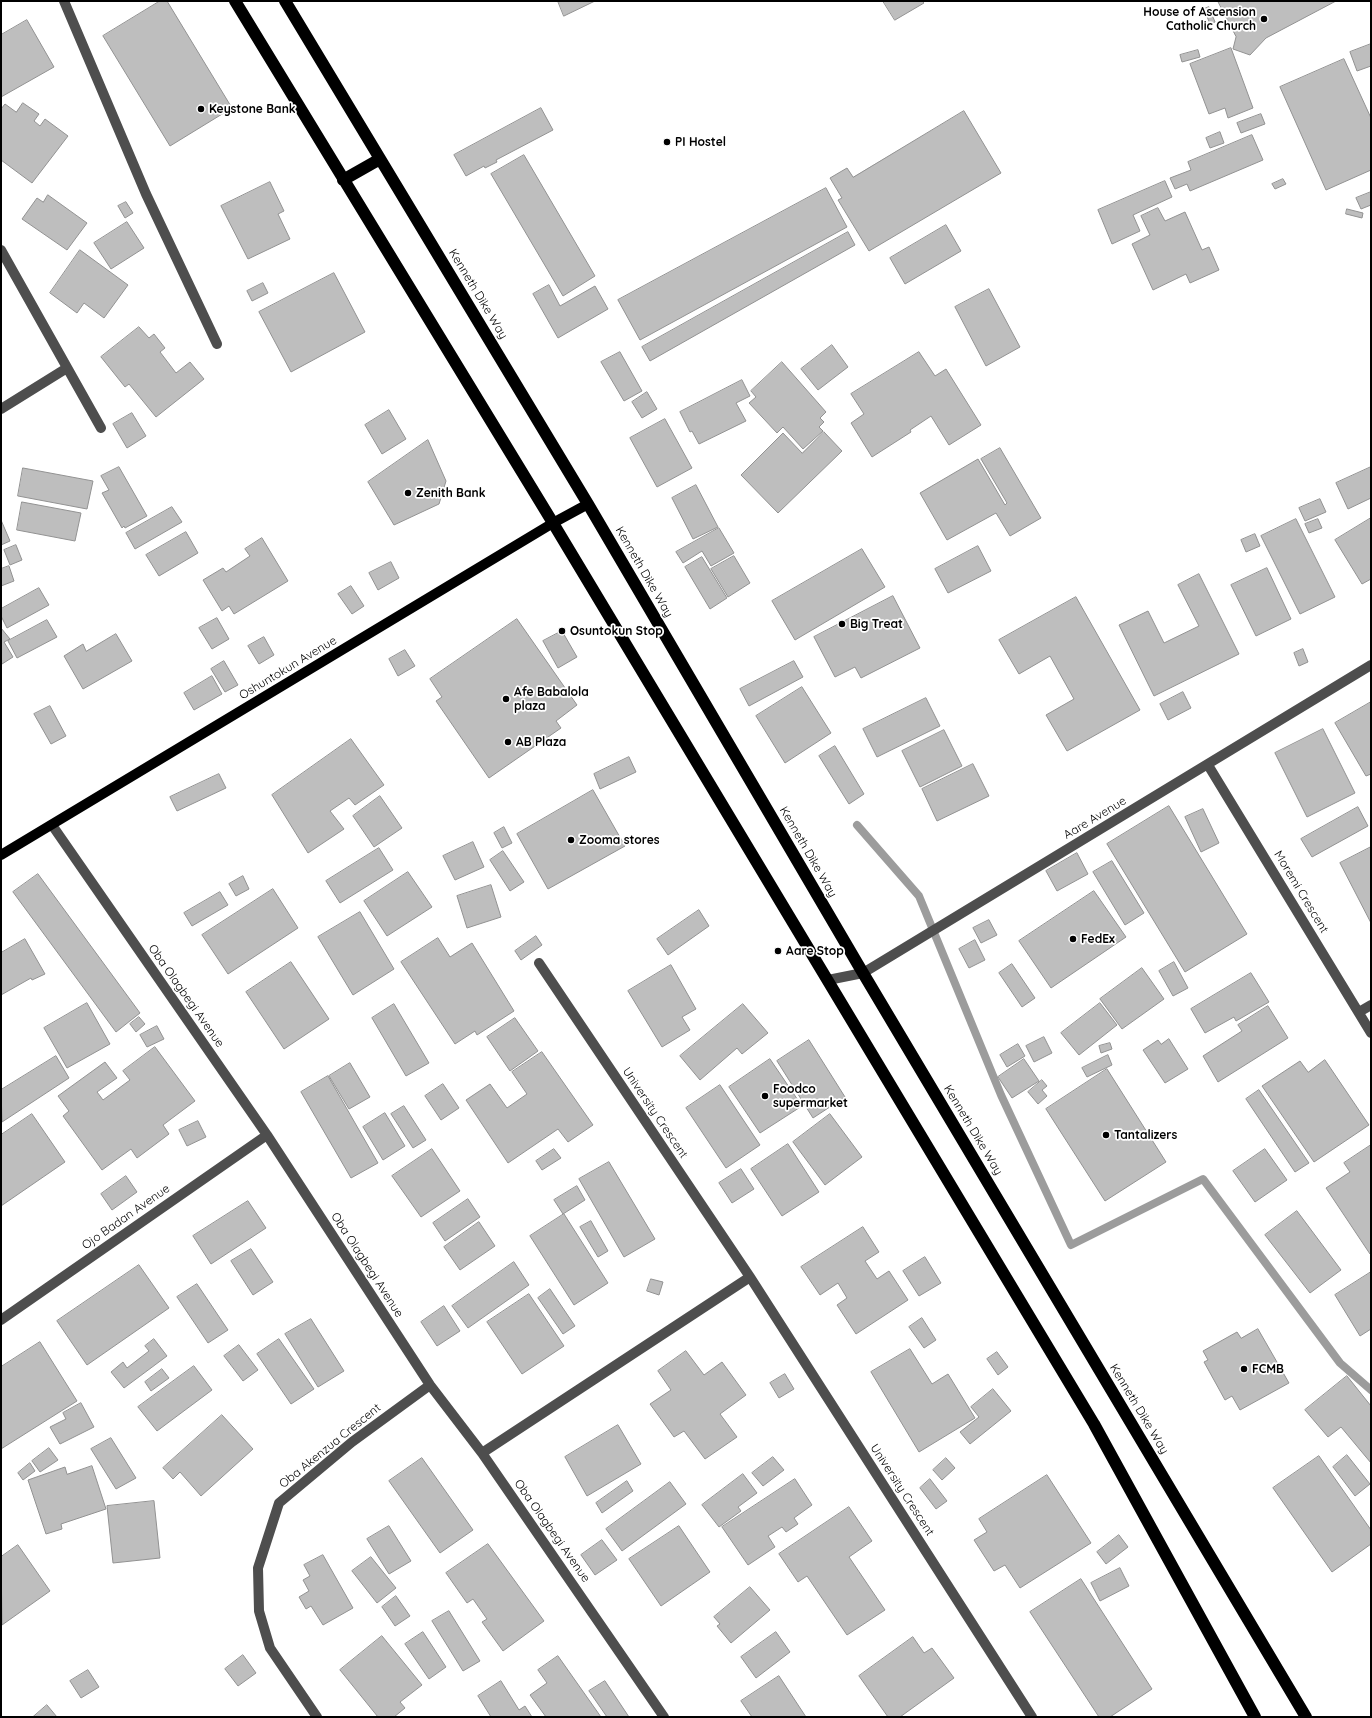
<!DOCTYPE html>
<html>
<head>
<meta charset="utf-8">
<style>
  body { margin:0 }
  #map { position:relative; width:1372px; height:1718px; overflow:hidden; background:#fff; font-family:Quicksand,sans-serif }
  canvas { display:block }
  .frame { position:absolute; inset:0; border:2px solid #000; pointer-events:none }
</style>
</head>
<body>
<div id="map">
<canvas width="1372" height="1718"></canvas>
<div class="frame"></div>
</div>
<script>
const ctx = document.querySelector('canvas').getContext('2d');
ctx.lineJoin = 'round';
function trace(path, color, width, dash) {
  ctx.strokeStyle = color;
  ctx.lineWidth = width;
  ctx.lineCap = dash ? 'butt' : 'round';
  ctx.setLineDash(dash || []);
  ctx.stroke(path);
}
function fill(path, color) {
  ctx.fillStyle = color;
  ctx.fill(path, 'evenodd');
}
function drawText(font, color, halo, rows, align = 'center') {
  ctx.font = font + ' Quicksand,sans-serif';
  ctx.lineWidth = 3.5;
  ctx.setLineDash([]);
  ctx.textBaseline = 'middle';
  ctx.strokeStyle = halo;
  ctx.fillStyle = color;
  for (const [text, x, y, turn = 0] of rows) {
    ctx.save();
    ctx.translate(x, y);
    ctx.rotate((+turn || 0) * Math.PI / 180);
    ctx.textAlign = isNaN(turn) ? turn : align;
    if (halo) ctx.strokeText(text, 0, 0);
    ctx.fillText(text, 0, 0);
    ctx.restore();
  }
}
trace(new Path2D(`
  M857 825 919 896 1001 1095 1071 1245 1203 1179 1340 1363 1371 1390`), '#9c9c9c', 8);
const building = new Path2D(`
  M160 1H167L232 108 170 146 103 36Z
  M558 1H595L564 16Z
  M883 1H922L924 3 895 20Z
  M1218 1H1336L1266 38 1250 55 1233 49 1236 37Z
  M1209 7 1215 22 1210 24 1204 9Z
  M27 20 54 67 1 97V35Z
  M1371 44V66L1357 71 1350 52Z
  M1231 48 1253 108 1228 118 1225 108 1209 114 1190 64Z
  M1198 50 1200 57 1182 62 1180 55Z
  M1344 59 1371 118V170L1326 190 1280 87Z
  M23 103 39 114 34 121 40 126 45 119 68 136 32 183 1 160V109L5 104 16 112Z
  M541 108 553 130 496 160 497 162 485 168 484 166 466 176 454 155Z
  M964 111 1001 173 869 251 838 200 842 198 830 178 847 168 853 177Z
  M1261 114 1265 124 1241 133 1237 123Z
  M1220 132 1224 143 1210 148 1206 138Z
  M1252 135 1263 160 1190 191 1187 184 1175 189 1170 178 1191 170 1188 162Z
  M524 155 595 276 563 296 491 174Z
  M1283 179 1286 184 1275 189 1272 184Z
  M1165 181 1172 197 1133 215 1140 231 1112 244 1098 210Z
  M270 182 284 211 278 214 290 239 248 259 221 206Z
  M826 188 847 227 640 340 618 300Z
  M1371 192V205L1361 209 1356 198Z
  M48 195 87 223 67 250 22 219 37 198 43 202Z
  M126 202 133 213 125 218 118 206Z
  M1158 208 1165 221 1185 212 1202 250 1209 247 1219 270 1190 283 1186 274 1153 290 1132 244 1150 235 1141 216Z
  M1347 209 1363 213 1362 218 1346 214Z
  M127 222 144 248 111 269 94 243Z
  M946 225 961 251 905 284 890 258Z
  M848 232 855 245 650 361 642 347Z
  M80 250 128 285 104 318 84 303 77 313 50 293Z
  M334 273 365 332 291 372 259 312Z
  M263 283 268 293 252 301 247 291Z
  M549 285 560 306 595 286 608 309 558 338 533 294Z
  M989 289 1020 347 986 366 955 307Z
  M139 327 149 338 154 334 165 348 160 352 176 373 190 362 204 379 156 417 129 384 125 387 101 357Z
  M832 345 848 367 818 390 801 369Z
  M620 352 642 391 624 401 601 362Z
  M919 352 935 376 946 369 981 425 949 445 931 416 910 430 911 432 872 457 851 423 864 414 851 394Z
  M782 362 826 412 820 418 824 422 819 427 823 431 803 449 783 427 777 433 749 403 756 397 751 391Z
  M742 380 750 396 736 403 746 421 699 444 692 431 690 432 680 412Z
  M647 392 657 409 642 418 632 402Z
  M389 410 406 439 382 454 365 425Z
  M132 413 146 436 127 448 113 424Z
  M665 419 692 468 657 487 630 438Z
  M824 432 842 451 778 513 741 475 783 433 802 453Z
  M428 440 446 481 439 504 394 525 368 482Z
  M1000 448 1041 518 1010 536 996 513 947 540 920 493 978 459 1005 505 1007 503 981 459Z
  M119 467 147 516 125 528 124 526 122 528 102 493 109 490 101 476Z
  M1371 467V498L1348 509 1336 483Z
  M23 468 93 481 87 509 18 496Z
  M696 485 718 527 693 539 672 498Z
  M1320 499 1326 512 1305 521 1299 508Z
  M22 502 81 513 75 541 17 530Z
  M172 507 182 522 135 549 126 533Z
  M1371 518V579L1362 584 1335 540Z
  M1296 519 1335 597 1300 614 1261 536Z
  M1318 519 1322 528 1309 533 1305 524Z
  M1 520 10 541 1 545Z
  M719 528 734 553 711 566 702 551 683 563 676 552Z
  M186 532 198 553 159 576 146 555Z
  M1255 534 1260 546 1246 552 1241 540Z
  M262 538 288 581 234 614 229 606 222 611 203 580 223 568 226 572 250 556 245 549Z
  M16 545 22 560 10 565 4 550Z
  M978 546 991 571 948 593 935 569Z
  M862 549 885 587 795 640 772 601Z
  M734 556 750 583 728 597 711 569Z
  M702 557 727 598 710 609 685 567Z
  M391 562 399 578 378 590 369 573Z
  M9 566 14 581 1 586V569Z
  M1267 568 1291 619 1256 636 1231 585Z
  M1199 574 1239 654 1154 696 1119 625 1148 611 1164 643 1199 626 1178 585Z
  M351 586 364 606 352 614 338 594Z
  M39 588 49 605 7 628 1 616V609Z
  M893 596 920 648 861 678 855 667 835 677 814 637Z
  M1076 597 1140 710 1067 751 1046 715 1074 699 1050 656 1019 674 999 640Z
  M217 618 229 639 212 649 199 628Z
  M517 619 577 705 556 721 561 728 489 778 436 701 442 697 430 679Z
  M47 620 57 637 17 658 8 641Z
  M1 628 10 639 4 642 13 657 2 664Z
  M562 631 577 657 558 668 543 641Z
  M116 634 132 661 83 689 64 656 83 644 86 651Z
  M264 637 274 655 259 664 248 646Z
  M1303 649 1308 662 1299 666 1294 653Z
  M405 650 415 666 398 676 389 659Z
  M224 661 238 685 225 692 211 669Z
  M794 661 803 677 749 706 740 689Z
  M212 676 222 694 194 710 184 693Z
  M802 687 831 733 785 763 756 716Z
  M1183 692 1191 708 1168 720 1160 704Z
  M926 698 940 726 877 757 863 729Z
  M1371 702V774L1366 776 1335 723Z
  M50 706 66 736 51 744 34 714Z
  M1323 729 1355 793 1307 817 1275 753Z
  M944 730 962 766 920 787 902 751Z
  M351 739 384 785 355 805 349 798 330 811 344 829 308 853 272 795Z
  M835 746 864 794 849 804 819 756Z
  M629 757 636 772 600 789 594 774Z
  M973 764 989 796 937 821 922 789Z
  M219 774 226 788 177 811 170 797Z
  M593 790 625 846 548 889 517 834Z
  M380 796 402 828 374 847 353 816Z
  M1169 806 1247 934 1185 972 1107 844Z
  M1358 807 1368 826 1312 857 1301 839Z
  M1203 809 1219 843 1201 852 1185 817Z
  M504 827 512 843 502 848 494 833Z
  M473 842 484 867 455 880 443 856Z
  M1371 847V923L1340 863Z
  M379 848 393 870 340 903 326 881Z
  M503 851 524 882 510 891 490 860Z
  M1077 853 1088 874 1057 891 1046 871Z
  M1112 861 1144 913 1125 925 1093 872Z
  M408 872 432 907 387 936 364 901Z
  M38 874 140 1013 116 1032 13 892Z
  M243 876 249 889 236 896 229 884Z
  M491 885 501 917 467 928 457 896Z
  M273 889 298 928 228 974 202 935Z
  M1094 891 1126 937 1051 988 1019 941Z
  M220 892 228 905 192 926 184 913Z
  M699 910 709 926 668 955 657 939Z
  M360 912 394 969 353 995 318 937Z
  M989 920 997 935 981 943 973 928Z
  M536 936 542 945 521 960 515 951Z
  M438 938 450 957 472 943 514 1011 477 1035 475 1031 455 1044 401 962Z
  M25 939 45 974 32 980 31 978 1 995V953Z
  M975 940 985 960 969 968 959 949Z
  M291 962 329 1019 284 1049 246 992Z
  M1174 962 1188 988 1173 996 1159 971Z
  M1012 964 1035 998 1022 1007 999 973Z
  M671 965 696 1009 682 1017 690 1030 662 1047 628 991Z
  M1142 968 1164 999 1122 1029 1100 999Z
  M1251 973 1269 1002 1236 1021 1234 1017 1205 1033 1191 1009Z
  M87 1003 110 1044 67 1068 44 1028Z
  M1100 1003 1117 1025 1079 1055 1061 1033Z
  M394 1004 429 1063 406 1076 372 1018Z
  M743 1004 768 1033 742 1054 737 1048 700 1080 680 1056Z
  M1268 1006 1288 1038 1218 1082 1203 1056 1242 1031 1238 1025Z
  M139 1017 145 1024 136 1032 130 1024Z
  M515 1018 538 1051 510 1071 487 1037Z
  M157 1026 164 1039 147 1047 140 1035Z
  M1044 1037 1052 1053 1034 1062 1026 1046Z
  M1169 1039 1188 1069 1165 1083 1143 1050 1158 1040 1161 1044Z
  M809 1040 845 1097 813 1118 777 1061Z
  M1110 1043 1112 1049 1101 1053 1099 1046Z
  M1018 1044 1025 1056 1007 1067 1000 1055Z
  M155 1047 195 1101 163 1125 169 1134 137 1158 131 1149 102 1170 63 1116 69 1111 58 1096 105 1062 117 1078 97 1092 103 1100 130 1080 123 1071Z
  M542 1052 593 1125 568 1142 558 1129 508 1163 466 1100 490 1084 507 1108 527 1094 512 1072Z
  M1108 1055 1112 1065 1087 1077 1082 1068Z
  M56 1056 69 1078 2 1122 1 1090Z
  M770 1059 802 1106 760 1133 729 1087Z
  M1024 1059 1039 1081 1012 1098 998 1077Z
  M1325 1060 1369 1125 1314 1162 1262 1086 1300 1061 1308 1072Z
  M350 1063 370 1097 349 1109 329 1076Z
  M1107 1069 1166 1162 1105 1201 1046 1109Z
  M328 1076 378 1163 351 1178 301 1092Z
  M1042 1080 1047 1086 1042 1090 1047 1096 1038 1104 1028 1092Z
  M443 1084 459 1108 441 1120 425 1096Z
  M720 1085 760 1145 726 1168 686 1108Z
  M1259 1090 1309 1163 1295 1172 1246 1099Z
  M404 1106 426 1140 413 1148 391 1114Z
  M385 1113 405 1146 383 1160 363 1127Z
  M32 1114 65 1162 1 1206V1135Z
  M830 1114 862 1157 825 1185 793 1142Z
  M198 1121 206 1137 187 1146 179 1130Z
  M788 1144 819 1192 782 1216 751 1169Z
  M1371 1145V1253L1370 1254 1326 1188 1350 1172 1344 1163Z
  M432 1149 460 1191 421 1217 392 1176Z
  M554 1149 561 1158 542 1170 536 1161Z
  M1265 1149 1287 1180 1255 1202 1233 1171Z
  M609 1162 655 1239 624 1257 579 1179Z
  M741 1169 754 1189 732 1203 719 1183Z
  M126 1176 137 1192 112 1210 101 1194Z
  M577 1186 585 1200 563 1214 554 1200Z
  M468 1199 480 1217 445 1241 433 1223Z
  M248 1201 266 1228 211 1264 193 1236Z
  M1297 1211 1341 1270 1310 1293 1265 1235Z
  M564 1214 608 1283 574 1305 530 1236Z
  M591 1221 608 1251 598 1257 580 1227Z
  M479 1222 495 1246 460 1270 444 1247Z
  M863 1227 879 1252 865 1261 877 1279 889 1271 908 1300 856 1334 837 1305 847 1298 838 1283 820 1295 801 1267Z
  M251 1249 273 1282 253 1295 231 1261Z
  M925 1257 941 1283 919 1296 903 1271Z
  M514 1262 529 1285 468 1328 452 1306Z
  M139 1265 169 1308 87 1365 57 1321Z
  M1371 1272V1329L1360 1336 1335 1295Z
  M651 1279 663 1282 659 1295 647 1291Z
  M197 1284 228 1330 208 1343 177 1297Z
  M550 1289 575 1326 563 1334 538 1298Z
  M529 1294 564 1346 522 1374 487 1322Z
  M444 1306 460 1331 437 1346 421 1322Z
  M922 1318 936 1340 924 1348 909 1327Z
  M311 1319 344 1371 318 1387 285 1334Z
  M1258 1329 1289 1383 1240 1410 1232 1396 1225 1400 1204 1362 1208 1360 1203 1351 1237 1332 1241 1338Z
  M154 1339 167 1356 124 1388 111 1372 123 1362 127 1368 149 1351 145 1346Z
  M279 1339 314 1389 291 1404 257 1354Z
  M40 1342 77 1401 1 1449V1367Z
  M239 1345 258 1370 243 1381 224 1356Z
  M910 1349 932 1384 948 1374 975 1418 919 1452 871 1372Z
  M686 1351 704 1375 722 1362 746 1395 720 1414 737 1437 705 1459 684 1431 674 1437 650 1404 671 1390 658 1371Z
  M997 1352 1008 1367 998 1375 987 1359Z
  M194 1366 212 1390 157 1431 138 1407Z
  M162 1369 169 1378 151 1391 145 1382Z
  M785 1374 794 1389 779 1398 770 1383Z
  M1347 1376 1371 1406V1463L1341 1427 1328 1437 1305 1410Z
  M993 1389 1011 1411 970 1444 960 1432 979 1417 971 1407Z
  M81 1403 94 1427 60 1444 50 1427 66 1419 63 1413Z
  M222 1415 253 1449 201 1496 180 1472 173 1479 163 1468Z
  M618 1425 641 1464 587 1496 565 1457Z
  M111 1438 136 1478 116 1489 91 1449Z
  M49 1448 58 1460 40 1472 32 1461Z
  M1347 1455 1370 1484 1355 1496 1333 1467Z
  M1319 1456 1371 1530V1544L1332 1572 1273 1488Z
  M773 1457 784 1470 763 1486 752 1473Z
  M422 1458 473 1530 440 1553 389 1481Z
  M946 1458 955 1468 942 1480 933 1470Z
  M30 1463 35 1471 23 1480 18 1473Z
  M92 1466 106 1509 61 1524 62 1529 46 1534 28 1480 65 1467 67 1474Z
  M743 1474 757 1493 738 1507 741 1511 719 1527 702 1505Z
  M1047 1475 1091 1543 1020 1588 1005 1565 994 1571 974 1540 987 1532 979 1519Z
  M795 1479 812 1505 794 1518 798 1524 786 1532 782 1527 768 1536 775 1547 748 1565 722 1527Z
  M930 1479 947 1501 936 1509 920 1488Z
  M627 1481 633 1491 602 1513 596 1503Z
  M670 1482 686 1504 622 1551 606 1529Z
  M154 1501 160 1558 113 1563 107 1506Z
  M849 1507 872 1541 849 1557 885 1610 847 1635 807 1576 798 1582 779 1554Z
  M389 1526 411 1561 389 1574 367 1539Z
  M679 1526 710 1572 661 1606 629 1559Z
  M1119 1535 1128 1547 1106 1564 1097 1552Z
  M602 1540 617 1560 595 1575 581 1555Z
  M488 1544 544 1621 503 1651 482 1622 487 1619 473 1599 467 1603 446 1573Z
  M18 1545 50 1591 2 1625 1 1557Z
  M323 1555 353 1608 323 1625 311 1606 306 1609 299 1597 309 1591 303 1580 310 1576 304 1565Z
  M371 1557 396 1588 377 1603 352 1571Z
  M1120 1568 1129 1586 1100 1601 1091 1583Z
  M1081 1579 1152 1689 1110 1717H1099L1030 1612Z
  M750 1587 770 1610 731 1643 717 1626 720 1624 714 1617Z
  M396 1596 410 1616 395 1626 382 1607Z
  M449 1611 480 1661 463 1671 432 1621Z
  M423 1632 446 1667 429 1679 405 1644Z
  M776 1632 790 1652 756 1678 741 1657Z
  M382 1636 422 1685 400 1702 405 1708 394 1717H378L340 1670Z
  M913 1637 924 1653 932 1648 954 1678 900 1717H888L859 1676Z
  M243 1655 256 1673 238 1686 225 1669Z
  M558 1656 601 1717H546L530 1695 547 1683 538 1670Z
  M88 1670 99 1687 81 1698 70 1681Z
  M779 1676 806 1717H752L741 1701Z
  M501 1681 519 1710 525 1706 532 1717H491L478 1696Z
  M605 1681 629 1717H607L589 1691Z
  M47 1705 57 1717H33Z`);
fill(building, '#bebebe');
trace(building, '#929292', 1);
trace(new Path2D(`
  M64 1 146 194 217 344
  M1 250 101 428
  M1 409 67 368
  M1208 765 1371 1033
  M52 825 267 1135 430 1385 482 1453 664 1717
  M539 963 750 1277 1032 1717
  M828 980 863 973 1371 665
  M1359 1012 1371 1005
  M1 1320 267 1135
  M482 1453 750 1277
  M317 1717 270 1648 259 1611 258 1568 279 1503 352 1442 430 1385`), '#4e4e4e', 10);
trace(new Path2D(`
  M1 855 553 523 588 504`), '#000', 10);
trace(new Path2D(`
  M235 1 553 523 1094 1424 1255 1717
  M285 1 588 504 863 973 1306 1717
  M343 180 380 159`), '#000', 12);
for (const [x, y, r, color] of [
  [1264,19,4,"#000"],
  [201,109,4,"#000"],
  [667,142,4,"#000"],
  [408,493,4,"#000"],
  [842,624,4,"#000"],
  [562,631,4,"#000"],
  [506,699,4,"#000"],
  [508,742,4,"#000"],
  [571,840,4,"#000"],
  [1073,939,4,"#000"],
  [778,951,4,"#000"],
  [765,1096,4,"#000"],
  [1106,1135,4,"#000"],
  [1244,1369,4,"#000"]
]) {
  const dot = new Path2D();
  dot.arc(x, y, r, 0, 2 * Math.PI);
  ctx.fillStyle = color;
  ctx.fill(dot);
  trace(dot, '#fff', 1.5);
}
drawText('bold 12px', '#000', '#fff', [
  ["House of Ascension",1256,12,"right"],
  ["Catholic Church",1256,26,"right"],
  ["Keystone Bank",209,109],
  ["PI Hostel",675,142],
  ["Zenith Bank",416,493],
  ["Big Treat",850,624],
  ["Osuntokun Stop",570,631],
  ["Afe Babalola",514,692],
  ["plaza",514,706],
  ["AB Plaza",516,742],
  ["Zooma stores",579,840],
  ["FedEx",1081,939],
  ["Aare Stop",786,951],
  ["Foodco",773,1089],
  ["supermarket",773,1103],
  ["Tantalizers",1114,1135],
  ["FCMB",1252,1369]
], 'left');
drawText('12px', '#000', '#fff', [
  ["Kenneth Dike Way",478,294,59],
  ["Kenneth Dike Way",644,572,60],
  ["Oshuntokun Avenue",288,668,-31],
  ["Aare Avenue",1095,818,-31],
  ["Kenneth Dike Way",808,852,60],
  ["Moremi Crescent",1301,892,59],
  ["Oba Olagbegi Avenue",186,996,55],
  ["University Crescent",655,1113,56],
  ["Kenneth Dike Way",973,1130,59],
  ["Ojo Badan Avenue",126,1217,-35],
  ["Oba Olagbegi Avenue",367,1265,57],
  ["Kenneth Dike Way",1139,1409,59],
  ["Oba Akenzua Crescent",330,1446,-39],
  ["University Crescent",902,1490,57],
  ["Oba Olagbegi Avenue",552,1531,55]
]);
</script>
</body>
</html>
